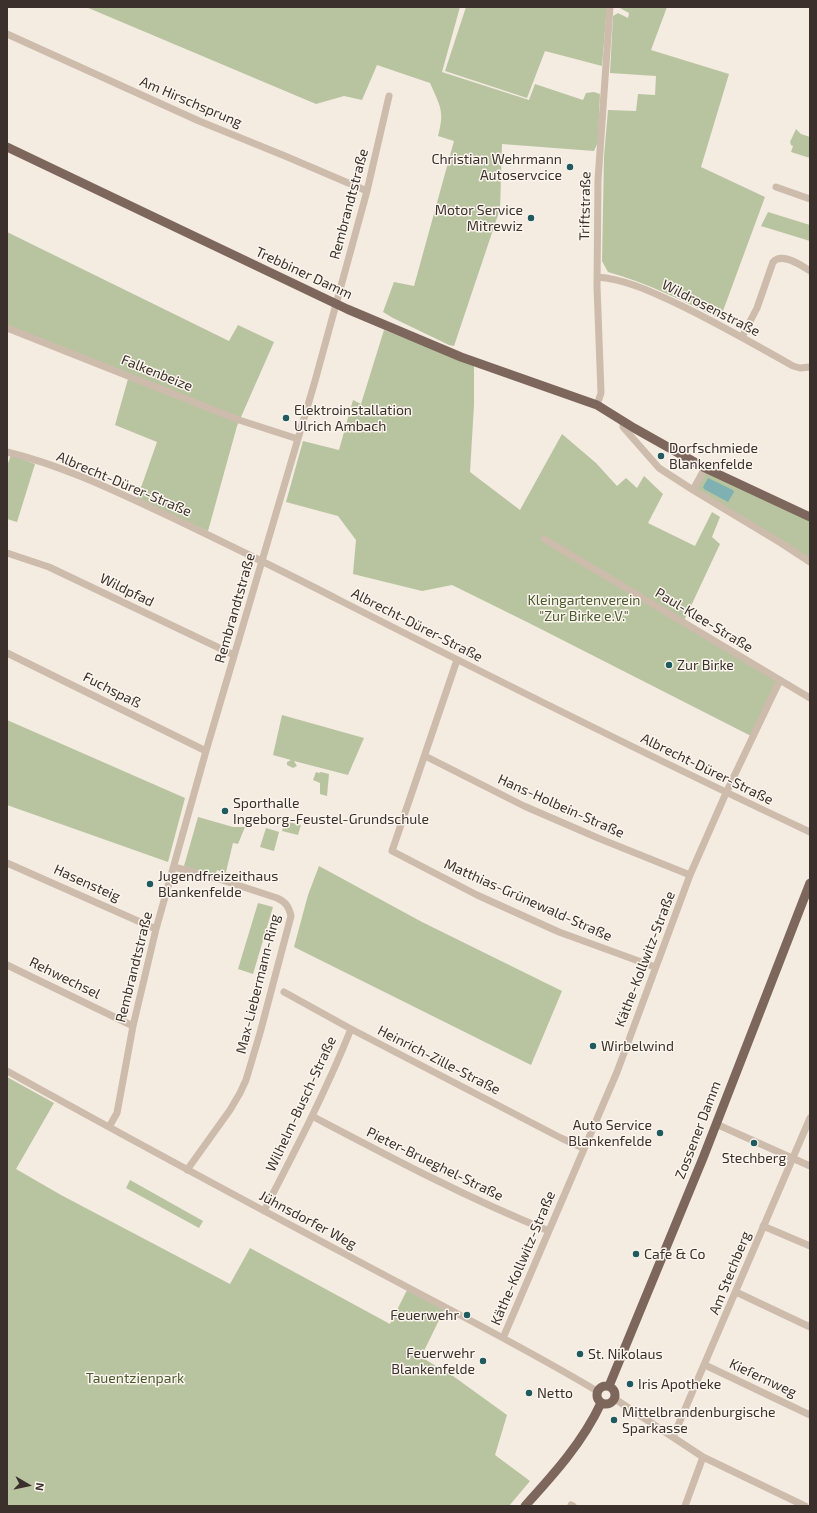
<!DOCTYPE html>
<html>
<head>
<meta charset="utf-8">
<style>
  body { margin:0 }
  #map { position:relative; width:817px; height:1513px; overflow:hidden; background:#f4ebe1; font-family:"Exo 2",sans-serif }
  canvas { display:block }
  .frame { position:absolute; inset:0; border:8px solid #3b302b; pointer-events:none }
  .north { position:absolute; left:8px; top:1465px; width:40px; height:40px; -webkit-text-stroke:3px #fbf5ee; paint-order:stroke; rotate:99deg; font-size:11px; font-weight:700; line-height:16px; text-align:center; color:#3b302b }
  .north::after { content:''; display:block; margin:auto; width:14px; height:18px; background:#3b302b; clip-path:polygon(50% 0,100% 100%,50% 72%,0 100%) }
</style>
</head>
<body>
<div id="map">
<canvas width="817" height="1513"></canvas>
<div class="frame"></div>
<div class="north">N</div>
</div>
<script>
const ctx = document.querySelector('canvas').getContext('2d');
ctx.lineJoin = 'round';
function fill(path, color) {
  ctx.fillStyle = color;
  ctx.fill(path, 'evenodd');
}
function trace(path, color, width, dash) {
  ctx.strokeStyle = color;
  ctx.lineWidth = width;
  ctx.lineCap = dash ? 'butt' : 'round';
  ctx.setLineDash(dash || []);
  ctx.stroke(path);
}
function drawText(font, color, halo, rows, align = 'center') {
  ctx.font = font + ' "Exo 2",sans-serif';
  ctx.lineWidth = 3;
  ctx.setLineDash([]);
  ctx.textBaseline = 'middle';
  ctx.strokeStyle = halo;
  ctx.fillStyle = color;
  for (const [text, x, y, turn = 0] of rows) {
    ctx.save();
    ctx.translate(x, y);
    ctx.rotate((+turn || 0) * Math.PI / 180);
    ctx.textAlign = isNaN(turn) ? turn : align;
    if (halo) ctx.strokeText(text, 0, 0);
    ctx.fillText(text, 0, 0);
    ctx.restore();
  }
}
fill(new Path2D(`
  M86 7H460L442 72 529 100 535 84 583 100 586 93 594 92 600 94 598 142 594 151 502 144 500 209 454 346 449 345 393 318 383 312 394 282 414 286 454 141 438 136C445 111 440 106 430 83L377 65 362 100 344 96 316 104Z
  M466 7H607L602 66 545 51 527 98 445 71Z
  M618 7H667L651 50 729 74 701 167 765 197 720 319C683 301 648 283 608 272L602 261 604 156 608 110 636 111 638 94 655 95 656 76 610 73 613 16 618 13 628 18 629 13Z
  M796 129 801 134 810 137V158L791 152 793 146 791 145 790 142Z
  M768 212 810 225V241L761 226Z
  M7 232 229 341 238 325 274 342 237 426 208 531 137 499 157 442 115 425 128 379 7 329Z
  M384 330 474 364V405L470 472 520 510 562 434 596 463 617 486 626 478 637 488 644 476 663 494 648 523 695 546 712 512 720 517 712 537 720 544 683 623 780 680 753 737 529 623 452 585 422 591 353 574 356 540 338 516 286 502 303 441 339 450 353 400 361 404Z
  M11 455 35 464 17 522 7 519V466Z
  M705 468 810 517V560L693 490Z
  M282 715 364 738 348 775 294 761 297 766 293 768 287 765V762L291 760 273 755Z
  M7 720 185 798 168 862 7 805Z
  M316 772 319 773 321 772 329 774 327 796 320 794V783L313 780Z
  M198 817 233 827H245L238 844 233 843 226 872 230 873 229 875 217 870 215 876 184 866Z
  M285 821 301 825 298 835 282 831Z
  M266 828 279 832 274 851 260 847Z
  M319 866 422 922 562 991 531 1065 294 947 308 895Z
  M258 903 273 907 253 974 238 969Z
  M7 1077 54 1103 16 1169 61 1195 230 1284 250 1248 390 1324 407 1290 444 1310 421 1357 453 1376 507 1415 495 1455 530 1481 509 1506H7Z
  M130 1180 203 1221 199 1228 126 1188Z`), '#b8c4a0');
fill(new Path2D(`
  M708 478 733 490 734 492 728 502 704 489 703 487Z`), '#7fb0b2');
trace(new Path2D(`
  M7 34 199 121 285 156 367 191
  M776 187 810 199
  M597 277C626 279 654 293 680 305 719 324 756 345 793 366L800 368 810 367
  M7 328 239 420 298 439
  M742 337 757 308 773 262C782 252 801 265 810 271
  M597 405 601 393 597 286 598 180 610 7
  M623 421V427L659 468 693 490 781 543 810 562
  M7 452C65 466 119 493 173 518 229 545 285 572 341 601 497 680 652 758 810 832
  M693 490 705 468
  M544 539 810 698
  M7 553 49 567 234 655
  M7 653 206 751
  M457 660 392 851 477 895 559 932 655 967
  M425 756 524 806 598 838 690 875
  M7 863 156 929
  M174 867 219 879 277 898C286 902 289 907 291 916L260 1033 246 1080 240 1093 230 1110 187 1170
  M7 965 133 1026
  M284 992 351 1029 561 1138 583 1148
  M7 1071C119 1133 232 1194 345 1254 430 1300 515 1342 597 1391
  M312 1116C390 1157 467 1198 549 1231
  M716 1124 810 1166
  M109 1127 117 1113 133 1026 156 929 206 751 315 381 367 191 389 96
  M264 1211C295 1151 326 1091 351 1029
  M763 1226 810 1246
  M736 1292 810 1327
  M503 1338 617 1072 690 875 726 793 780 680
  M705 1365 810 1415
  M615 1399 703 1457 805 1506
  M673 1437 810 1118
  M571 1505 573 1506
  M685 1506 703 1457`), '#cdbbac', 7);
trace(new Path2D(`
  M7 147 347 309 461 357 597 405 634 428 705 468 810 517
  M597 1395a9 9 0 1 1 18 0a9 9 0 1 1-18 0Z
  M609 1386 703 1158 810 883
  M525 1506C554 1474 583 1442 601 1403`), '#7d675c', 9);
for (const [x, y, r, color] of [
  [570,167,4,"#1f5a5e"],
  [531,218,4,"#1f5a5e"],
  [286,418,4,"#1f5a5e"],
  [661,456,4,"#1f5a5e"],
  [669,665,4,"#1f5a5e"],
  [225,811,4,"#1f5a5e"],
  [150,884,4,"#1f5a5e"],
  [593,1046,4,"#1f5a5e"],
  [660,1133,4,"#1f5a5e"],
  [754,1143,4,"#1f5a5e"],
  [636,1254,4,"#1f5a5e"],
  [467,1315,4,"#1f5a5e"],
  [580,1354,4,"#1f5a5e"],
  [483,1361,4,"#1f5a5e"],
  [630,1384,4,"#1f5a5e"],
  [529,1393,4,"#1f5a5e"],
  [614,1420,4,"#1f5a5e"]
]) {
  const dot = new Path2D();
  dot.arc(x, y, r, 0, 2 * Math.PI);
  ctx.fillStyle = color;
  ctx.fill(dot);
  trace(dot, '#fbf5ee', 1.5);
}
drawText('14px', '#3b302b', '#fbf5ee', [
  ["Am Hirschsprung",191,102,23],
  ["Rembrandtstraße",349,204,-75],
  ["Triftstraße",585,206,-89],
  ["Trebbiner Damm",304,273,25],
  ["Wildrosenstraße",711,308,27],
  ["Falkenbeize",157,373,22],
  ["Albrecht-Dürer-Straße",124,484,23],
  ["Wildpfad",127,590,26],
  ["Rembrandtstraße",235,608,-74],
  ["Paul-Klee-Straße",704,620,31],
  ["Albrecht-Dürer-Straße",417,625,27],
  ["Fuchspaß",112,690,27],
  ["Albrecht-Dürer-Straße",707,769,26],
  ["Hans-Holbein-Straße",561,806,24],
  ["Hasensteig",87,883,24],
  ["Matthias-Grünewald-Straße",528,900,24],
  ["Käthe-Kollwitz-Straße",645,959,-69],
  ["Rembrandtstraße",134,967,-76],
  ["Rehwechsel",65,978,26],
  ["Max-Liebermann-Ring",258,984,-76],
  ["Heinrich-Zille-Straße",439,1060,27],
  ["Wilhelm-Busch-Straße",301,1104,-65],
  ["Zossener Damm",698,1130,-69],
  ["Pieter-Brueghel-Straße",435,1164,26],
  ["Jühnsdorfer Weg",308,1220,28],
  ["Käthe-Kollwitz-Straße",523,1258,-67],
  ["Am Stechberg",730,1273,-68],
  ["Kiefernweg",763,1378,25]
]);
drawText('14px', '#3b302b', '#fbf5ee', [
  ["Christian Wehrmann",562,159,"right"],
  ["Autoservcice",562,175,"right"],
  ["Motor Service",523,210,"right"],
  ["Mitrewiz",523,226,"right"],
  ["Elektroinstallation",294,410],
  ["Ulrich Ambach",294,426],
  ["Dorfschmiede",669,448],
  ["Blankenfelde",669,464],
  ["Zur Birke",677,665],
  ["Sporthalle",233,803],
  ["Ingeborg-Feustel-Grundschule",233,819],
  ["Jugendfreizeithaus",158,876],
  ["Blankenfelde",158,892],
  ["Wirbelwind",601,1046],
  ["Auto Service",652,1125,"right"],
  ["Blankenfelde",652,1141,"right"],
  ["Stechberg",754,1158,"center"],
  ["Cafe & Co",644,1254],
  ["Feuerwehr",459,1315,"right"],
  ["Feuerwehr",475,1353,"right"],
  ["Blankenfelde",475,1369,"right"],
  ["St. Nikolaus",588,1354],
  ["Iris Apotheke",638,1384],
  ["Netto",537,1393],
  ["Mittelbrandenburgische",622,1412],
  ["Sparkasse",622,1428]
], 'left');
drawText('14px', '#4a5a2e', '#fbf5ee', [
  ["Kleingartenverein",584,600],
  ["\"Zur Birke e.V.\"",584,616],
  ["Tauentzienpark",135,1378]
]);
</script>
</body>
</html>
